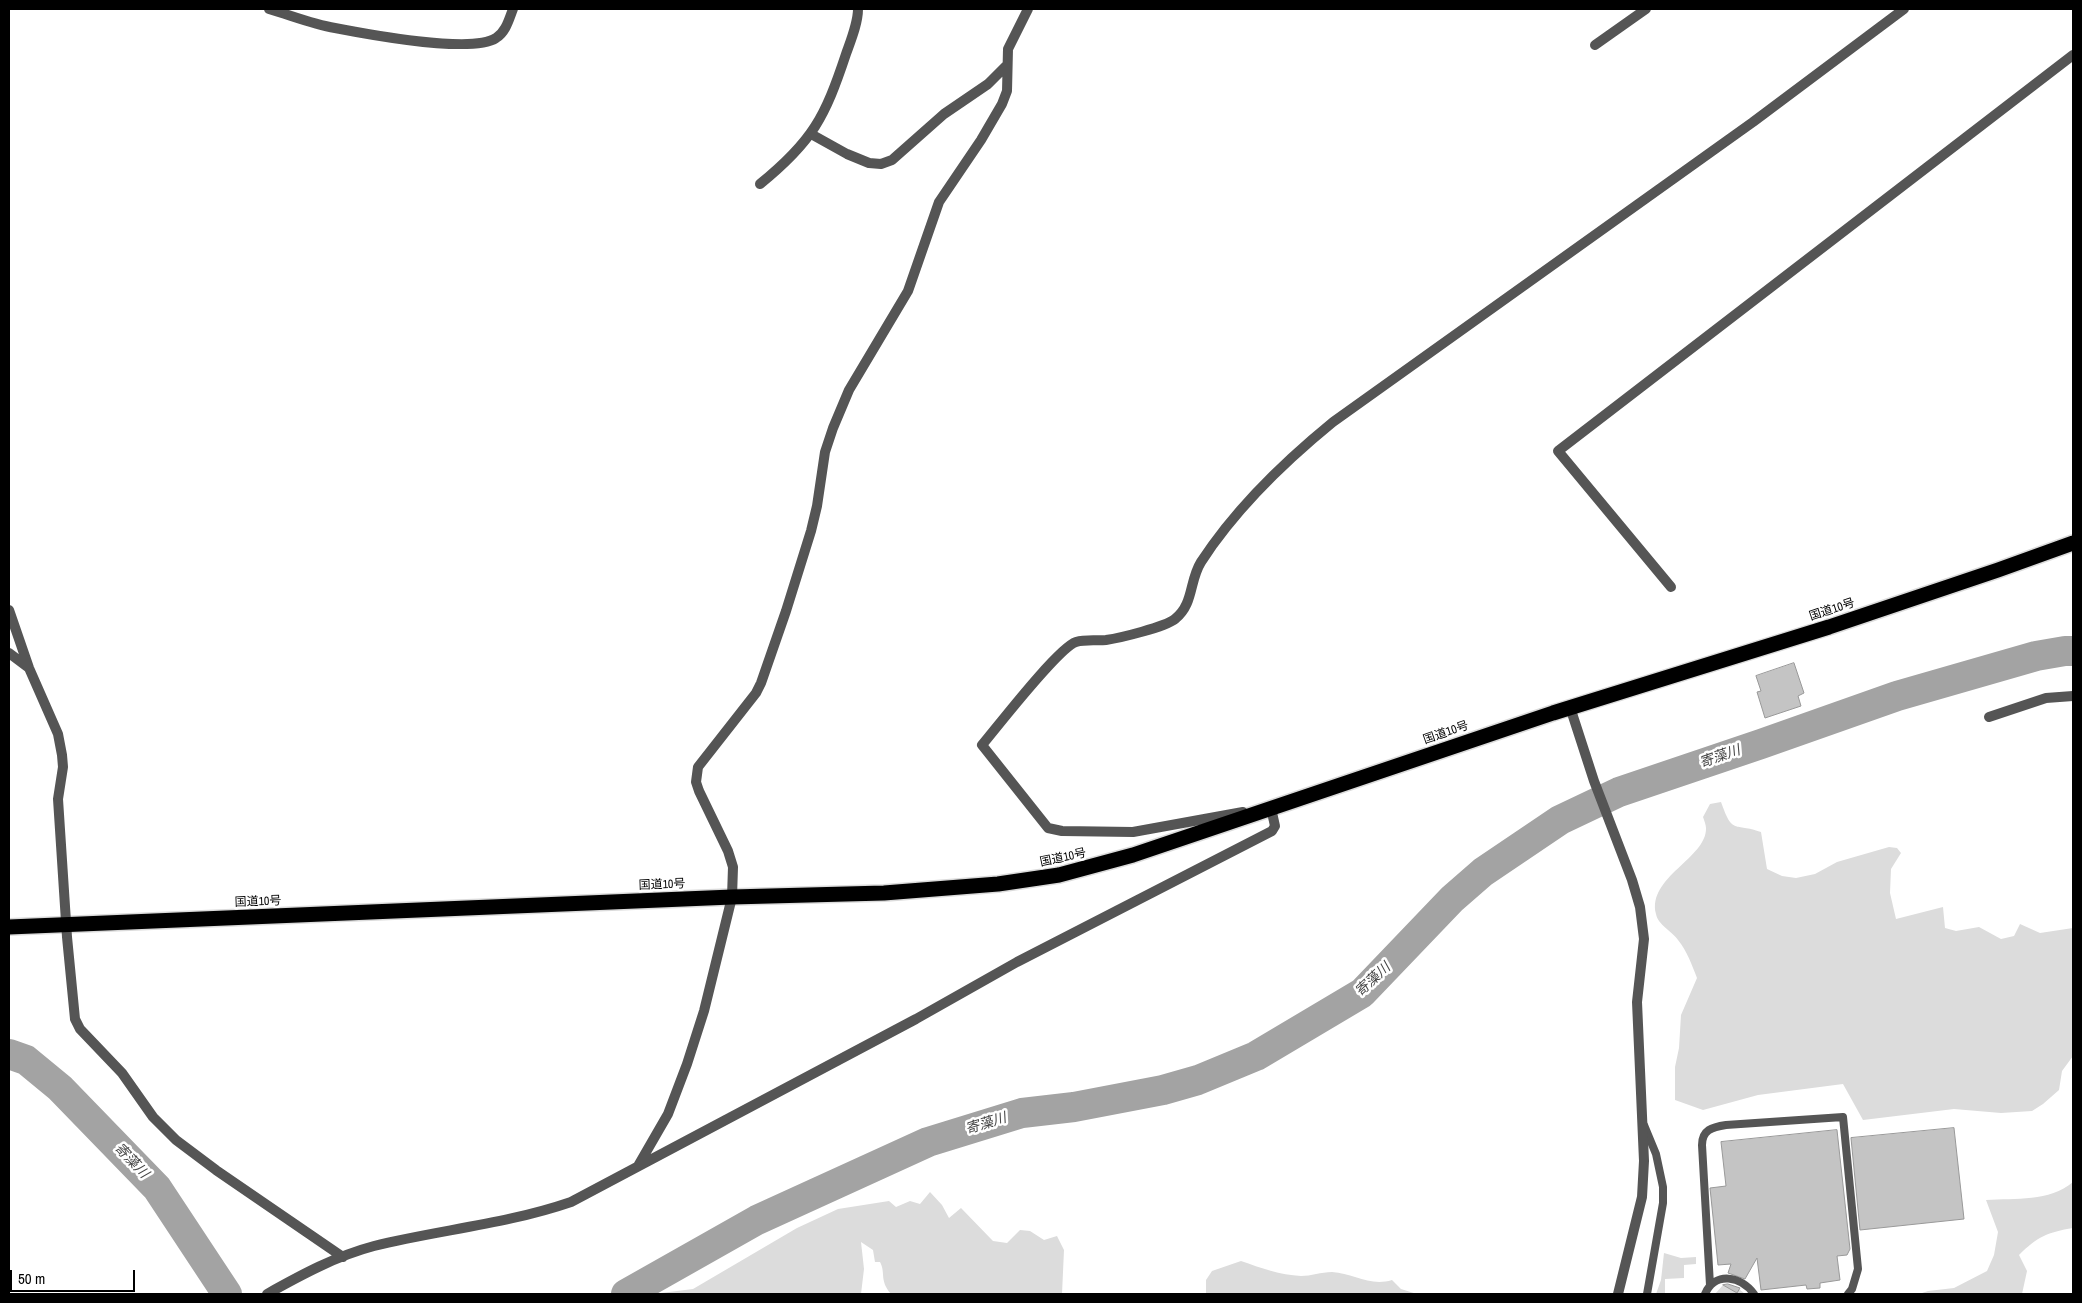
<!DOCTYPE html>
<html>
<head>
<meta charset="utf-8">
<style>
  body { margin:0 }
  #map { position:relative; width:2082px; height:1303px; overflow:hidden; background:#fff; font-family:"Archivo Narrow",sans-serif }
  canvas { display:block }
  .frame { position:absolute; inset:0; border:10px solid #000; pointer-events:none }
  .scale { position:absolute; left:10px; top:1270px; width:125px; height:22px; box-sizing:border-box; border:2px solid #000; border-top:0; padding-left:6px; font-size:15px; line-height:18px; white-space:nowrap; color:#000; -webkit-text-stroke:4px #fff; paint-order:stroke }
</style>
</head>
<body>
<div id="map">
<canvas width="2082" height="1303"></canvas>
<div class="frame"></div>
<div class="scale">50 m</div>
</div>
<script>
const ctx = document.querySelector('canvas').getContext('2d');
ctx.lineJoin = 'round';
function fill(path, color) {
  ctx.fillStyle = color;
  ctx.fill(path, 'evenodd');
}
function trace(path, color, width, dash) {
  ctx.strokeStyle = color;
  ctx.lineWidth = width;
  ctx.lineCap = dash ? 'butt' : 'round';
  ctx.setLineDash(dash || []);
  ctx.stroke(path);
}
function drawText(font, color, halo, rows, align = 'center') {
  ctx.font = font + ' "Archivo Narrow","Noto Sans JP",sans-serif';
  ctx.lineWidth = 5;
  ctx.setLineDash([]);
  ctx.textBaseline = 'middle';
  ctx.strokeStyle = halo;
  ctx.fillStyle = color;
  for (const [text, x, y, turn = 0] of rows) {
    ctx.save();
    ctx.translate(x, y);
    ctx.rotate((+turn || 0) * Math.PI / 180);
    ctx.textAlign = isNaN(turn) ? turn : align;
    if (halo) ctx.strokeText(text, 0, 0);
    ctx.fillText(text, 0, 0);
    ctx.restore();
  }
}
fill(new Path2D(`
  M1721 802C1733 836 1734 822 1761 832L1767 869 1782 876 1796 878 1815 874 1837 862 1889 847 1897 848 1901 853 1891 869 1890 893 1896 919 1943 907 1945 928 1956 931 1979 927 2001 939 2014 936 2020 924 2040 933 2073 928V1056L2062 1071 2059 1090 2043 1104 2032 1111 2001 1113 1954 1109 1863 1120 1843 1084 1758 1095 1703 1110 1675 1100V1067L1679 1048 1681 1015 1697 978C1692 965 1687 951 1678 940 1672 931 1658 925 1656 914 1647 877 1707 858 1706 828 1706 825 1704 820 1703 817L1710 804Z
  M2073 1182V1228C2048 1232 2037 1237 2019 1255L2027 1271 2022 1294H1919L1928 1291 1954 1288 1987 1271 1994 1255 1998 1232 1986 1200C2016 1198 2049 1202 2073 1182Z
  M930 1192 942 1205 949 1218 961 1208 993 1241 1007 1243 1020 1230 1030 1231 1044 1240 1057 1236 1064 1250 1062 1294H891C879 1280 886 1273 880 1262H875L873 1250 861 1242 864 1269 861 1294H653L693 1289 797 1228 838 1209 889 1201 896 1207 910 1201 920 1204Z
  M1664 1253 1681 1258 1696 1257V1264L1684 1265V1278L1665 1279V1294H1656L1661 1280Z
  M1241 1261C1261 1268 1280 1275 1301 1276 1311 1276 1321 1272 1332 1272 1353 1273 1370 1287 1392 1280L1401 1289 1417 1294H1206V1280L1212 1271Z
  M1723 1285 1737 1293 1739 1289 1745 1294H1715Z`), '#dcdcdc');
trace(new Path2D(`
  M9 1054 26 1060 60 1088 157 1188 227 1294
  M626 1294 757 1220 928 1142 1022 1113 1074 1107 1163 1090 1198 1080 1256 1056 1362 993 1452 899 1483 872 1560 820 1619 792 1761 744 1897 696 2036 656 2065 651H2073`), '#a3a3a3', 30);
const building = new Path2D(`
  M1794 663 1804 693 1798 696 1801 706 1765 718 1757 692 1761 691 1756 676Z
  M1954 1128 1964 1219 1860 1230 1851 1138Z
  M1837 1130 1850 1249 1847 1255 1837 1256 1840 1280 1820 1283V1288L1807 1289 1806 1285 1761 1290 1757 1258 1745 1279 1728 1273 1731 1264 1718 1265 1710 1188 1726 1186 1721 1142Z
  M1728 1284 1740 1288 1737 1293 1723 1285Z`);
fill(building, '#c4c4c4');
trace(building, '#999', 1);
const highway = new Path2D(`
  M9 927 732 897 884 893 998 884 1059 875 1133 855 1553 713 1829 627 1998 570 2073 543`);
trace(highway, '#dbdbdb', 18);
trace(new Path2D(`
  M1644 1125 1656 1154 1663 1187V1203L1647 1294
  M1710 1285 1702 1145C1702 1130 1712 1127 1726 1125L1843 1117 1858 1269 1852 1289 1848 1294
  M1705 1294C1715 1271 1741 1276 1754 1294`), '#555', 8);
trace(new Path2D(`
  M269 9C290 15 312 24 335 28 366 34 472 54 496 38 506 32 509 19 513 9
  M1595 45 1646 9
  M811 134 847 154 869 163 881 164 892 160 944 114 988 84 1006 66
  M760 184C813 141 825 117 846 54 851 40 858 23 858 9
  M1671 587 1558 451 2073 55
  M9 610 29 668 58 734 62 755 63 767 58 799 67 937 75 1019 80 1029 122 1073 153 1117 176 1140 216 1170 343 1257
  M9 653 29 668
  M1570 707 1594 781 1632 880 1640 907 1644 939 1637 1002 1644 1161 1642 1197 1618 1294
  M1989 717 2046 698 2073 696
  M1243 812 1133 832 1062 831 1048 828 982 745C998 726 1058 648 1076 642 1086 639 1097 641 1106 640 1120 638 1165 627 1175 619 1194 604 1189 581 1201 562 1236 508 1284 462 1333 422L1753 122 1904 9
  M638 1166 668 1114 687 1064 704 1011 732 897 733 867 728 851 699 791 696 782 698 767 756 693 761 683 786 611 811 531 817 506 825 452 833 428 849 390 908 291 939 202 981 140 1002 104 1007 91 1008 49 1028 9
  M267 1294C301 1275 336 1256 374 1246 439 1230 507 1224 571 1202L916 1019 1017 962 1272 831 1275 826 1271 808 1265 809`), '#555', 10);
trace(highway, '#000', 15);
drawText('12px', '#000', '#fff', [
  ["国道10号",1832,610,-18],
  ["国道10号",1446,733,-19],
  ["国道10号",1063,858,-12],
  ["国道10号",662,885,-2],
  ["国道10号",258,902,-2]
]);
drawText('italic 14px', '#444', '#fff', [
  ["寄藻川",1720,757,-19],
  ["寄藻川",1373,980,-43],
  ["寄藻川",986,1124,-17],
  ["寄藻川",131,1161,46]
]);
</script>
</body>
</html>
